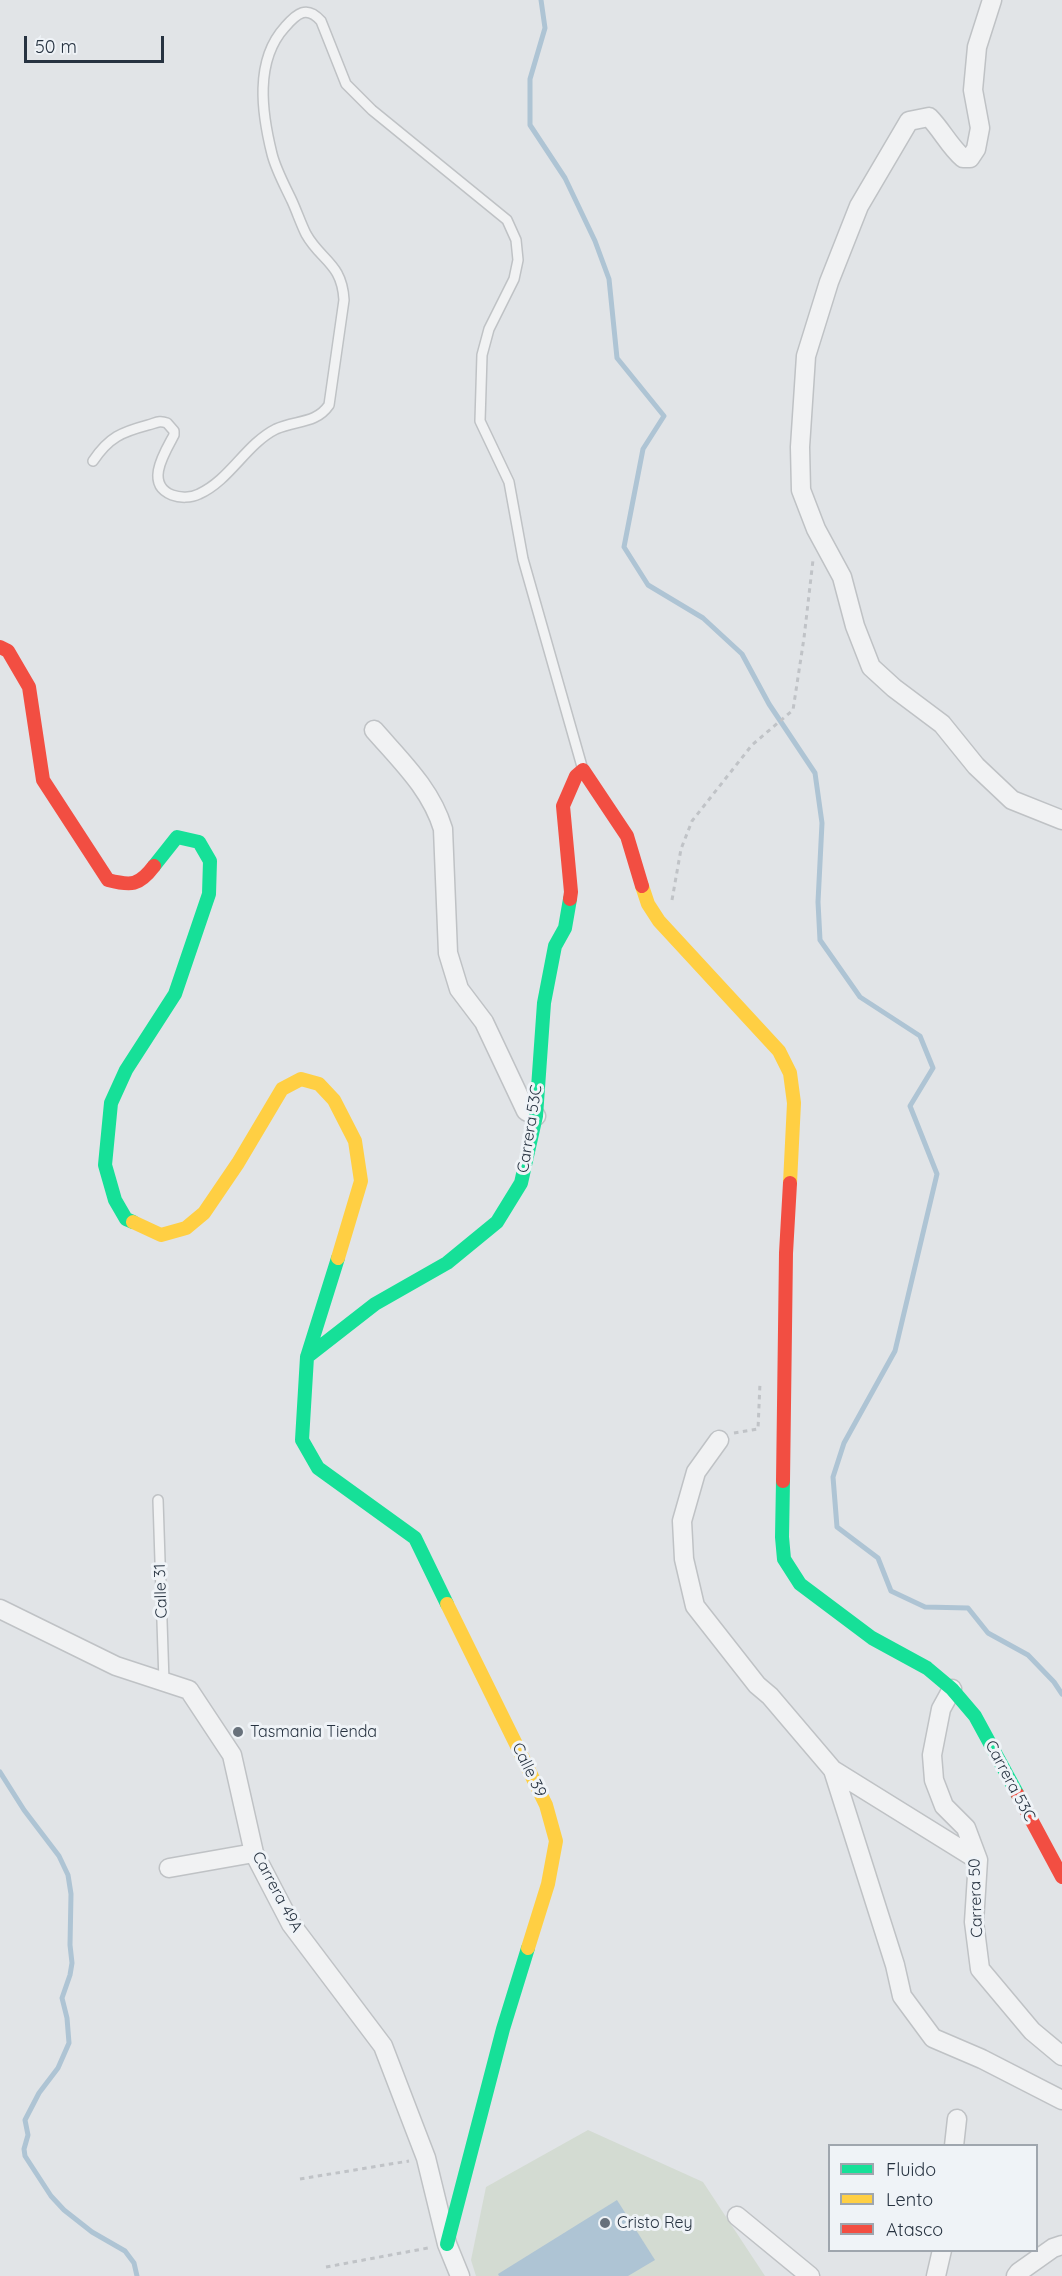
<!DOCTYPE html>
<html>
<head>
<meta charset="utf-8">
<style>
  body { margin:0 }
  #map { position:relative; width:1062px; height:2276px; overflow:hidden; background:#e1e4e7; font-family:Quicksand,sans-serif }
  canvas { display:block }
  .legend { position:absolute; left:828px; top:2144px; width:210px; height:108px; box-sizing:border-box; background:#eff3f7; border:2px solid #9fa6ae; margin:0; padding:8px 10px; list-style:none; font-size:18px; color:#273341 }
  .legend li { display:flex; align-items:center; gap:12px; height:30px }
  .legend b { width:30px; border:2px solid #9fa6ae }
  .scale { position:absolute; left:24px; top:36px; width:140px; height:27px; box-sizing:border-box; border:3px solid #273341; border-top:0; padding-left:8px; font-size:18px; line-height:21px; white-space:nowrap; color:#273341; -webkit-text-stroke:4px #eff3f7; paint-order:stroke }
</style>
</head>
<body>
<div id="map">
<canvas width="1062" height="2276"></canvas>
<ul class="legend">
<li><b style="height:8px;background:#16e098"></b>Fluido</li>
<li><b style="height:8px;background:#ffcf43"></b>Lento</li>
<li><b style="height:8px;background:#f24e42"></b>Atasco</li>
</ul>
<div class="scale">50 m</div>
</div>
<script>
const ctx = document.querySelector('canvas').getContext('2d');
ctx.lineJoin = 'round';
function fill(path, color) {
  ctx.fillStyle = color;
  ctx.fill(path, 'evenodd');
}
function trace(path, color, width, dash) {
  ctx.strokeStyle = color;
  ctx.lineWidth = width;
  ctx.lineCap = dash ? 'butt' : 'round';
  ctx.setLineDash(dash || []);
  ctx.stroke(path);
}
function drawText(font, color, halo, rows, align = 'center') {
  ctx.font = font + ' Quicksand,sans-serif';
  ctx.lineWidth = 6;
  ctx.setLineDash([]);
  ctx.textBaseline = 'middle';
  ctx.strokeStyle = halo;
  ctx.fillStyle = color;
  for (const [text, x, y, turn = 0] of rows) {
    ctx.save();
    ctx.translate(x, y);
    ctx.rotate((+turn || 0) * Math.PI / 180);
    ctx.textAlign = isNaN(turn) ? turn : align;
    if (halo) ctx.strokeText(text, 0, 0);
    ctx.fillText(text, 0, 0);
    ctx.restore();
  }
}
fill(new Path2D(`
  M588 2130 703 2182 765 2276H476L471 2260 486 2187Z`), '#d3dbd2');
fill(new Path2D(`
  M617 2200 655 2260 628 2276H499L498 2274Z`), '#aec4d4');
trace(new Path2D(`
  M541 0 545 28 530 79V125L565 178 595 241 609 279 617 358 664 416 643 449 624 547 648 585 703 618 742 654 769 704 815 773 822 823 818 902 820 940 860 997 920 1036 933 1068 910 1106 937 1174 895 1351 844 1443 833 1477 837 1527 878 1558 891 1591 925 1607 968 1608 988 1633 1028 1655 1054 1682 1062 1694
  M0 1772 24 1810 59 1856 68 1875 71 1894 70 1945 72 1963 70 1975 62 1998 67 2018 69 2043 58 2068 39 2093 25 2120 28 2135 24 2149 25 2156 51 2196 64 2210 92 2232 125 2251 134 2263 137 2276`), '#aec4d4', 5);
const lane = new Path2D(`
  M93 461C109 437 122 432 148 425 156 423 159 420 167 423L174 431V435C165 452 144 484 172 495 180 498 191 498 199 494 230 480 246 444 276 429 296 420 316 424 329 405L344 300C342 263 321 261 306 234 301 224 297 212 292 201 285 186 276 170 272 154 262 114 254 61 285 27 297 13 307 5 321 21L346 84 372 110 507 220 516 240 518 260 514 279 489 329 482 355 480 421 509 482 523 559 583 770
  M158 1500 164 1682`);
const street = new Path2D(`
  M992 0 977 47 973 90 980 128 976 149 970 158H963C949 146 942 130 929 117L909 121 859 206 829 282 806 356 800 447 801 490 816 529 842 577 855 626 871 667 894 688 942 724 976 766 1012 800 1062 820
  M374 730C401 761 431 789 443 829L448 953 459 989 484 1022 526 1111 536 1116
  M719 1440 696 1472 682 1521 684 1559 695 1606 757 1685 770 1696 833 1770 895 1965 902 1996 933 2038 982 2059 1062 2100
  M0 1609 116 1666 189 1690 232 1755 254 1853 291 1924 383 2046 426 2158 447 2244 460 2276
  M952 1689 941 1709 932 1755 934 1780 944 1806 966 1828 978 1860 974 1922 980 1969 1032 2031 1062 2056
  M833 1770 978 1860
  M169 1868 254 1853
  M954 2146 957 2119
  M737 2216 810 2276
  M936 2276 942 2250
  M1016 2276 1019 2272 1053 2248 1062 2245`);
trace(lane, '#bfc2c5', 12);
trace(street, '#bfc2c5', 21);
trace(new Path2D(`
  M672 900 681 849 692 821 752 745 793 710 804 638 813 560
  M734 1433 758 1429 760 1383
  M300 2179 409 2161
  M326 2267 428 2248`), '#c0c3c7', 3, [4.5, 4.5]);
trace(lane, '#f1f2f3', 9);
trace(street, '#f1f2f3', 18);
trace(new Path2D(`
  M133 1222 126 1219 115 1200 105 1165 111 1103 126 1070 175 994 209 894 210 861 199 842 177 837 154 866
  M338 1258 307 1357 302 1440 318 1468 415 1538 447 1604
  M307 1357 375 1304 447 1263 497 1222 521 1183 536 1116 544 1003 555 946 565 928 570 899
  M783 1481 782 1537 784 1559 800 1584 872 1638 927 1668 952 1689 975 1716 1018 1795
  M447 2244 503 2029 528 1948`), '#16e098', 14);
trace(new Path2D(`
  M642 886 648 904 659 921 779 1051 790 1073 794 1103 790 1183
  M133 1222 161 1235 186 1228 204 1213 238 1163 282 1089 301 1079 319 1084 334 1100 355 1141 361 1181 338 1258
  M447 1604 546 1805 556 1841 548 1884 528 1948`), '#ffcf43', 14);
trace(new Path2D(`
  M0 647 8 651 29 687 43 780 108 880C131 886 139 886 154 866
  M570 899 571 892 563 806 576 776 583 770 627 836 642 886
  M783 1481 786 1253 790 1183
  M1018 1795 1062 1877`), '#f24e42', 14);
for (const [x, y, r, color] of [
  [238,1732,6,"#68717b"],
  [605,2223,6,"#68717b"]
]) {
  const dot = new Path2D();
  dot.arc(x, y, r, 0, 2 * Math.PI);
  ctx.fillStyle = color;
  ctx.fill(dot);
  trace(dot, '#eff3f7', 2);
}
drawText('16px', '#273341', '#eff3f7', [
  ["Carrera 53C",530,1129,-81],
  ["Calle 31",161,1591,-92],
  ["Calle 39",529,1770,64],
  ["Carrera 53C",1010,1781,62],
  ["Carrera 49A",277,1892,62],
  ["Carrera 50",976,1898,-92]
]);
drawText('16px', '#273341', '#eff3f7', [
  ["Tasmania Tienda",250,1732],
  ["Cristo Rey",617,2223]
], 'left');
</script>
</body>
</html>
